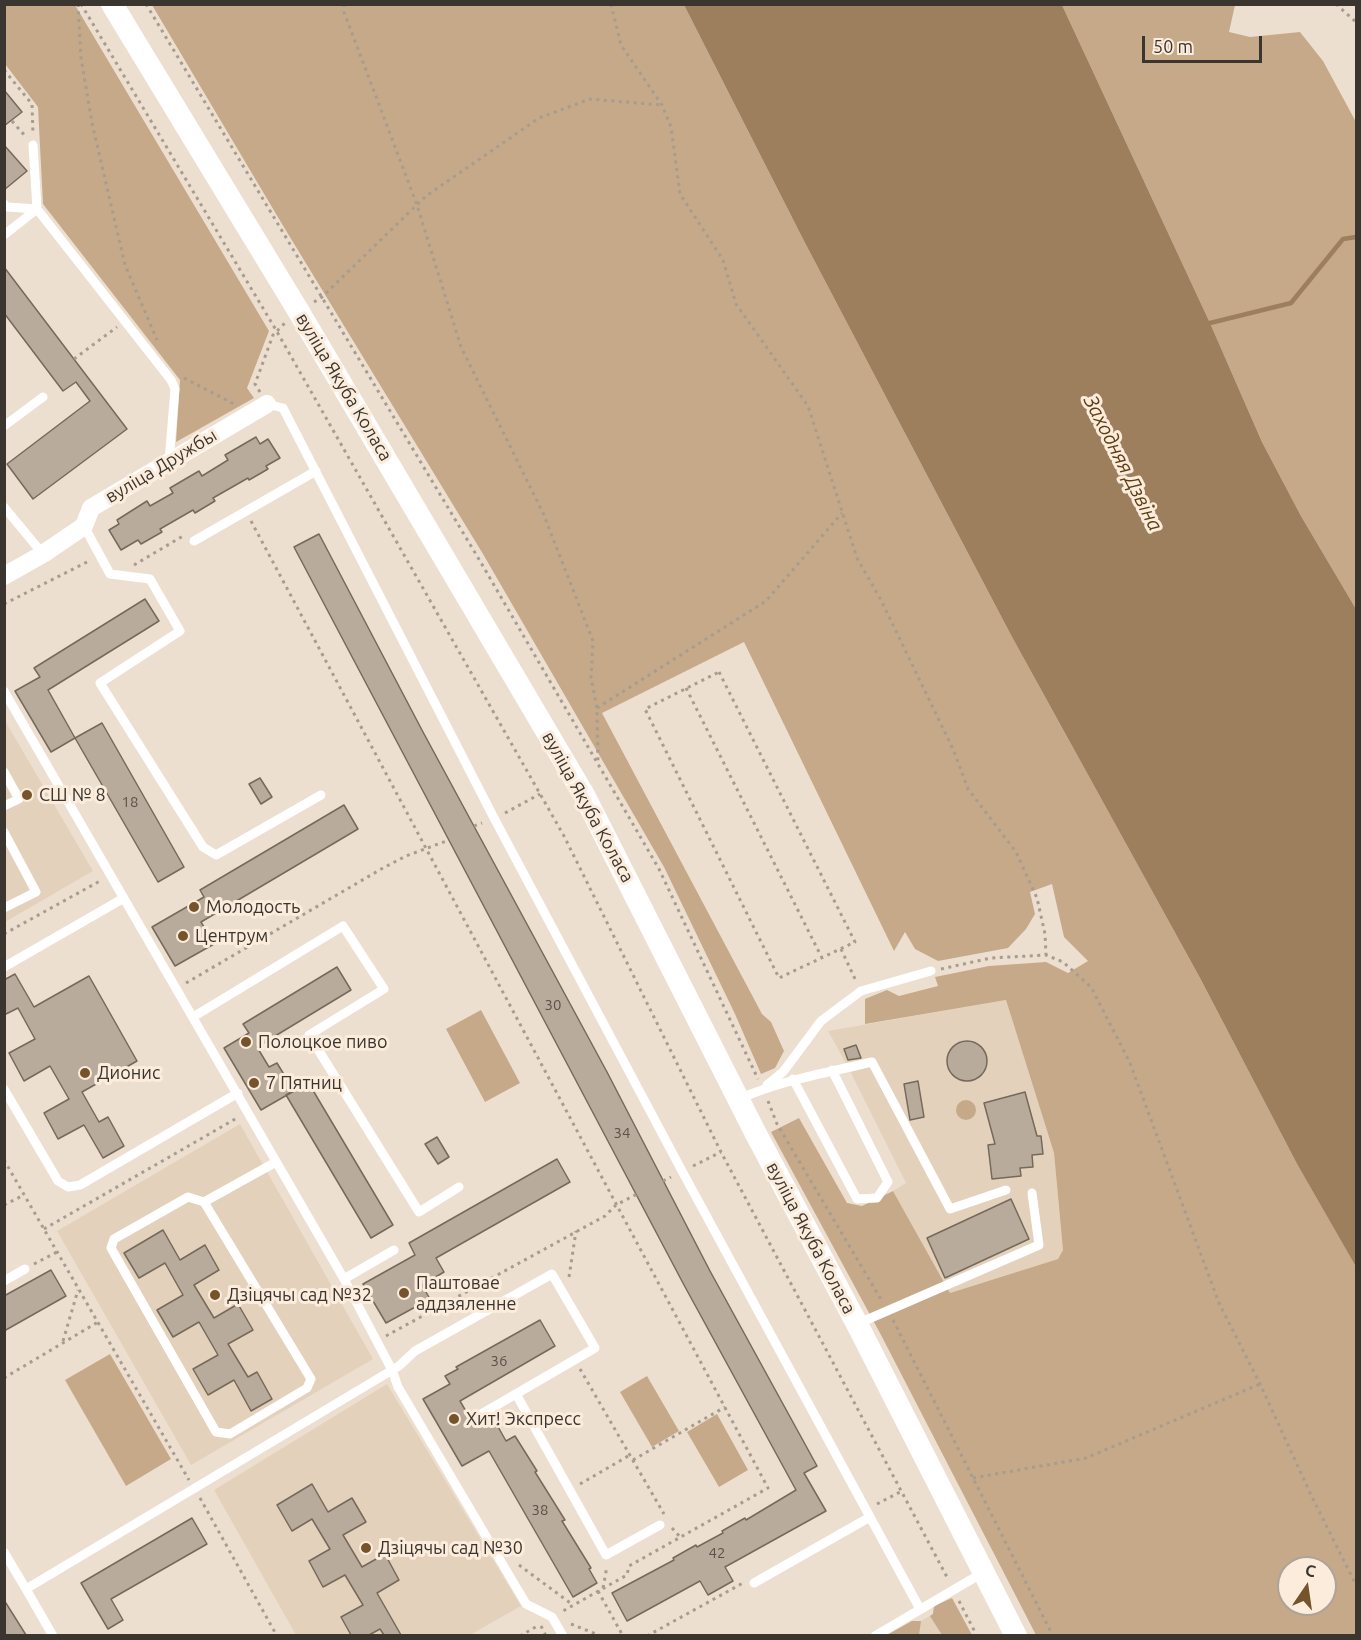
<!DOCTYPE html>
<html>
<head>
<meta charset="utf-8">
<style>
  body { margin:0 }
  #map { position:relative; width:1361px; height:1640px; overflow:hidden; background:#eddfcf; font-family:Ubuntu,sans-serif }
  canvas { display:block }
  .frame { position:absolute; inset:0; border:6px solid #3a352f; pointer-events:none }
  .north { position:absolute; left:1277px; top:1556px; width:60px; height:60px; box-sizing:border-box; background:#fbecdc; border:2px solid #aea397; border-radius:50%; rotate:13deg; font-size:16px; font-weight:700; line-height:24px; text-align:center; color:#3a352f }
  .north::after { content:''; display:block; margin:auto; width:21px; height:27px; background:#75542b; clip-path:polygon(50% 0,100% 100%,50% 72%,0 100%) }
  .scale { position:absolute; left:1142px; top:36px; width:120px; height:27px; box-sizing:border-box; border:3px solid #3a352f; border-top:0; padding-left:8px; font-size:18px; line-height:21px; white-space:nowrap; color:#3a352f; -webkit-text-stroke:4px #fbecdc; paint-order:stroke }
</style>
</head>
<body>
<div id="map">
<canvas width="1361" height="1640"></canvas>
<div class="frame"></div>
<div class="north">С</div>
<div class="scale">50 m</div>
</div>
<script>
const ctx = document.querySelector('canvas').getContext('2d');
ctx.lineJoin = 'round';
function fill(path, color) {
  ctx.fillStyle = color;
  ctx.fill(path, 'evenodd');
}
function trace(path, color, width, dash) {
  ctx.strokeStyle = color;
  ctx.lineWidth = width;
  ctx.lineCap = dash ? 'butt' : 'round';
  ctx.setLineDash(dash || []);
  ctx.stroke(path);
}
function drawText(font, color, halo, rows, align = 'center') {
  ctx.font = font + ' Ubuntu,sans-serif';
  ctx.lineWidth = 6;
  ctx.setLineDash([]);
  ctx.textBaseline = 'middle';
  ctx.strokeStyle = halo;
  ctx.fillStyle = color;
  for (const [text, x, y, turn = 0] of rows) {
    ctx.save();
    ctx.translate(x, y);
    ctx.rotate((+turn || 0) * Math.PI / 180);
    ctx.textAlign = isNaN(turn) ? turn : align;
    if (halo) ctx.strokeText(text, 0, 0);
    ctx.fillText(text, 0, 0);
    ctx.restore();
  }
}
fill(new Path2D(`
  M4 719 93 871 5 922H4Z
  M1006 1000 1054 1153 1063 1250 1058 1259 950 1293 893 1191 906 1183 848 1067 828 1031Z
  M240 1124 373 1359 191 1465 57 1231Z
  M387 1384 521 1606 470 1635H296L214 1490Z
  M952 1598 972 1635 887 1636 912 1621H921L933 1614 934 1606Z`), '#e4d1bb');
fill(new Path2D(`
  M5 4 75 5 269 331 247 388 254 398 176 442 180 380 43 204 38 107 5 64Z
  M152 5H684L804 241 1012 637 1200 978 1297 1164 1356 1267V1635H1036L881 1335 771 1132 799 1118 847 1203 862 1206 893 1191 950 1293 1058 1259 1063 1250 1054 1153 1006 1000 865 1024V999L887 990 899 996 938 986 935 977 989 966 1046 962 1068 973 1088 961 1064 937 1052 884 1030 892 1035 914 1026 929 1008 948 938 961 915 949 905 932 894 951 744 642 602 713 762 1014 771 1022 784 1051 775 1068 761 1074 735 1014 664 867 483 554 282 224ZM1289 1568H1325V1604H1289Z
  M1062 5H1235L1229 32 1250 37 1300 32 1323 61 1356 122V609L1301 516 1262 442 1210 323Z
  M481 1010 520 1083 485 1102 446 1029Z
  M956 1110a10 10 0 1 1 20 0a10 10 0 1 1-20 0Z
  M110 1354 171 1459 126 1486 65 1380Z
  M647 1376 679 1431 652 1447 620 1392Z
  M717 1414 748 1470 719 1487 687 1432Z
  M952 1598 972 1635H942L930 1616 933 1614 934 1606Z
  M912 1621H921L919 1635H887Z`), '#c6a988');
fill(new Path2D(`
  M684 5H1062L1210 323 1262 442 1301 516 1356 609V1267L1297 1164 1200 978 1012 637 804 241Z`), '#9d7f5e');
trace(new Path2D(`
  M1206 324 1291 303 1343 239 1356 237`), '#9d7f5e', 4.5);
const building = new Path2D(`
  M4 90 22 112 4 126Z
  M4 145 27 171 4 190Z
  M4 267 127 429 33 499 7 464 90 401 76 382 63 391 4 313Z
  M256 437 260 444 268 439 280 458 266 466 268 469 249 480 248 478 213 498 215 501 195 513 193 510 160 529 162 532 141 544 138 540 121 550 109 530 119 524 117 520 147 501 150 506 173 493 170 488 199 471 202 476 228 460 225 455Z
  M319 534 423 732 607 1072 710 1271 817 1466 804 1473 826 1511 725 1567 733 1581 708 1595 700 1581 627 1621 612 1593 674 1560 673 1558 696 1545 697 1547 723 1533 722 1531 745 1518 746 1520 796 1490 684 1285 294 547Z
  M145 599 159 621 48 690 75 738 51 752 15 691 40 677 34 668Z
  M102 723 184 867 158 882 75 738Z
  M260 778 272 797 261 804 249 784Z
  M344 805 358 829 201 922 214 944 175 966 152 927 204 897 200 890Z
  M337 967 351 990 257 1047 269 1067 277 1063 294 1091 261 1110 224 1048 249 1033 243 1024Z
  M15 974 34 1007 89 976 137 1061 82 1092 99 1122 108 1117 124 1146 103 1158 84 1125 58 1139 44 1113 69 1099 50 1066 24 1081 9 1053 35 1039 18 1008 4 1015V980Z
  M947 1061a20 20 0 1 1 40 0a20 20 0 1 1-40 0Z
  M856 1045 861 1058 848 1060 844 1049Z
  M918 1081 924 1117 910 1120 904 1084Z
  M308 1082 393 1225 371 1238 286 1095Z
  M1025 1092 1037 1136H1041L1043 1154 1032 1155 1033 1167 1020 1168 1021 1176 992 1179 988 1145 995 1144 984 1103Z
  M437 1137 449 1157 438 1164 425 1144Z
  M557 1159 570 1182 436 1258 444 1272 422 1285 430 1299 386 1323 363 1284 415 1255 409 1243Z
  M1011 1199 1029 1239 945 1278 927 1238Z
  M163 1230 180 1260 205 1245 219 1270 194 1285 214 1318 238 1304 253 1330 228 1344 248 1377 257 1372 272 1399 251 1411 234 1380 208 1395 193 1369 218 1355 199 1322 173 1337 157 1310 183 1295 165 1263 139 1278 124 1253Z
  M51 1270 66 1296 4 1331V1296Z
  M540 1320 555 1346 460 1401 474 1425 492 1416 506 1441 515 1436 537 1471 535 1472 565 1520 562 1521 591 1568 589 1569 597 1583 573 1597 489 1451 462 1466 423 1399 450 1384 445 1376 458 1369 456 1367Z
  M312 1484 328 1512 352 1498 366 1522 343 1535 362 1567 385 1554 399 1580 377 1593 401 1635H384L380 1629 369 1635H351L341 1617 363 1605 345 1575 323 1587 309 1561 330 1549 312 1519 292 1531 277 1505Z
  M192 1518 207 1544 111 1599 123 1620 108 1629 81 1583Z
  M4 1600 26 1635H4Z`);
fill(building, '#b8ab9c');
trace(building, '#75695b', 1.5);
trace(new Path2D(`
  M78 4 81 58 92 123 125 265 157 340
  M81 4 276 330 564 836 721 1152 948 1579
  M146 4 480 561 659 869 758 1079
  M344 4V12L417 205 461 347 543 513 593 641 591 678 597 708 598 763
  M611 4 621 45 662 105 671 127 680 194 723 260 736 304 808 406 857 558 881 600 953 749 968 789 1016 852 1037 898 1045 934 1046 955
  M1336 4 1356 22
  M4 70 32 104 33 134
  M12 121 26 137
  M314 302 322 297 426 196 539 118 590 99 662 105
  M74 359 117 327
  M184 378 234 404
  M260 392 255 384 273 335 285 323
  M251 521 768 1488 629 1566 627 1575 563 1611
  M134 565 183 536
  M4 604 91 560
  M719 672 855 942 779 978 645 709Z
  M686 688 822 958
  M597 708 766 601 842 513
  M505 813 540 794
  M474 826 482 823
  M4 934 100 881
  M841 949 856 981
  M941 969 991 958 1046 955 1063 962 1091 987 1130 1063 1219 1303 1260 1384 1312 1497 1356 1585
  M186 983 383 868 406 856 449 840
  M768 1101 777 1124 882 1301
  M4 1160 189 1480
  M693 1166 721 1152
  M663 1181 671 1177
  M4 1205 24 1195
  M44 1229 237 1118
  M34 1264 57 1252
  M569 1277 576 1231
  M893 1320 1053 1636
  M386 1336 605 1216 616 1205 637 1194
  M63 1341 78 1290
  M580 1369 664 1514
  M4 1378 98 1322
  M633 1460 725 1407
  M973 1478 1086 1458 1260 1384
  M580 1484 630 1455
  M200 1498 277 1636
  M877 1504 902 1491
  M672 1528 680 1537
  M519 1565 573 1605
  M603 1588 607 1566
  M598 1591 623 1636
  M959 1601 977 1636
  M571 1624 601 1636
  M541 1626 546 1636
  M520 1636 539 1625
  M647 1636 743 1583`), '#a79c90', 3, [3, 4.5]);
trace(new Path2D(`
  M33 145 37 209 171 380 175 389 169 461
  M4 204 7 207 37 209
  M4 235 37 209
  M267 404 283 408 494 818 682 1171 920 1609
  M4 426 43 397
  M4 507 43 554
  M84 526 110 574 150 579 180 631 100 683 203 847 216 855 321 795
  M194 541 316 471
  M4 691 344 1279 392 1370 398 1387 526 1604 552 1617 563 1636
  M4 772 19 799 4 806
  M4 832 36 892 4 908
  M4 967 124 898
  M193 1017 343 926 384 989 309 1035 419 1212 459 1187
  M793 1079 857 1199 877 1198 888 1182 832 1070
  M767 1085 783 1072 821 1021 861 991 931 971
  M4 1089 58 1181 68 1187 80 1185 238 1093
  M739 1099C782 1080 826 1073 872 1062L950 1209 1006 1190
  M204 1202 311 1379 307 1388 230 1434 216 1432 111 1248 114 1239 188 1197 204 1202 276 1162
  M344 1279 394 1250
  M4 1281 25 1269
  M857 1324 1039 1245 1032 1193
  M516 1394 606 1555 660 1525
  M4 1552 26 1589
  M754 1583 870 1517
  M53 1636 26 1589 399 1366 415 1351 552 1274 595 1348 478 1416
  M875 1636 984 1572`), '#fff', 9);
trace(new Path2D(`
  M4 576 43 554 84 526 91 508 267 404`), '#fff', 18);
trace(new Path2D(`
  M112 4 299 312 584 795 756 1134 857 1324 1016 1636`), '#fff', 22);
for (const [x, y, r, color] of [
  [27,795,6,"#75542b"],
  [194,907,6,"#75542b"],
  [183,936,6,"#75542b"],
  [246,1042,6,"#75542b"],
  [85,1073,6,"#75542b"],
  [254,1083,6,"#75542b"],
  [404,1293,6,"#75542b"],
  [215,1295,6,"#75542b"],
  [454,1419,6,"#75542b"],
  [366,1548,6,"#75542b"]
]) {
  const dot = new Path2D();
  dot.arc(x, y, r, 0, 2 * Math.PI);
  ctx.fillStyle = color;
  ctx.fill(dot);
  trace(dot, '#fbecdc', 2);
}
drawText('15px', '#5a524a', null, [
  ["18",130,802],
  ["30",553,1005],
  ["34",622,1133],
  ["36",499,1361],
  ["38",540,1510],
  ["42",717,1553]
]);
drawText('18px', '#3a352f', '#fbecdc', [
  ["вуліца Якуба Коласа",344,387,59],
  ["вуліца Дружбы",161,466,-31],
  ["вуліца Якуба Коласа",588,807,61],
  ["вуліца Якуба Коласа",811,1238,62]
]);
drawText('18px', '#3a352f', '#fbecdc', [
  ["СШ № 8",39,795],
  ["Молодость",206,907],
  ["Центрум",195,936],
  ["Полоцкое пиво",258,1042],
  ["Дионис",97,1073],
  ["7 Пятниц",266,1083],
  ["Паштовае",416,1283],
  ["аддзяленне",416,1304],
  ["Дзіцячы сад №32",227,1295],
  ["Хит! Экспресс",466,1419],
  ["Дзіцячы сад №30",378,1548]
], 'left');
drawText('italic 20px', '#5d3d13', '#fbecdc', [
  ["Заходняя Дзвіна",1123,463,63]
]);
</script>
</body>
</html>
